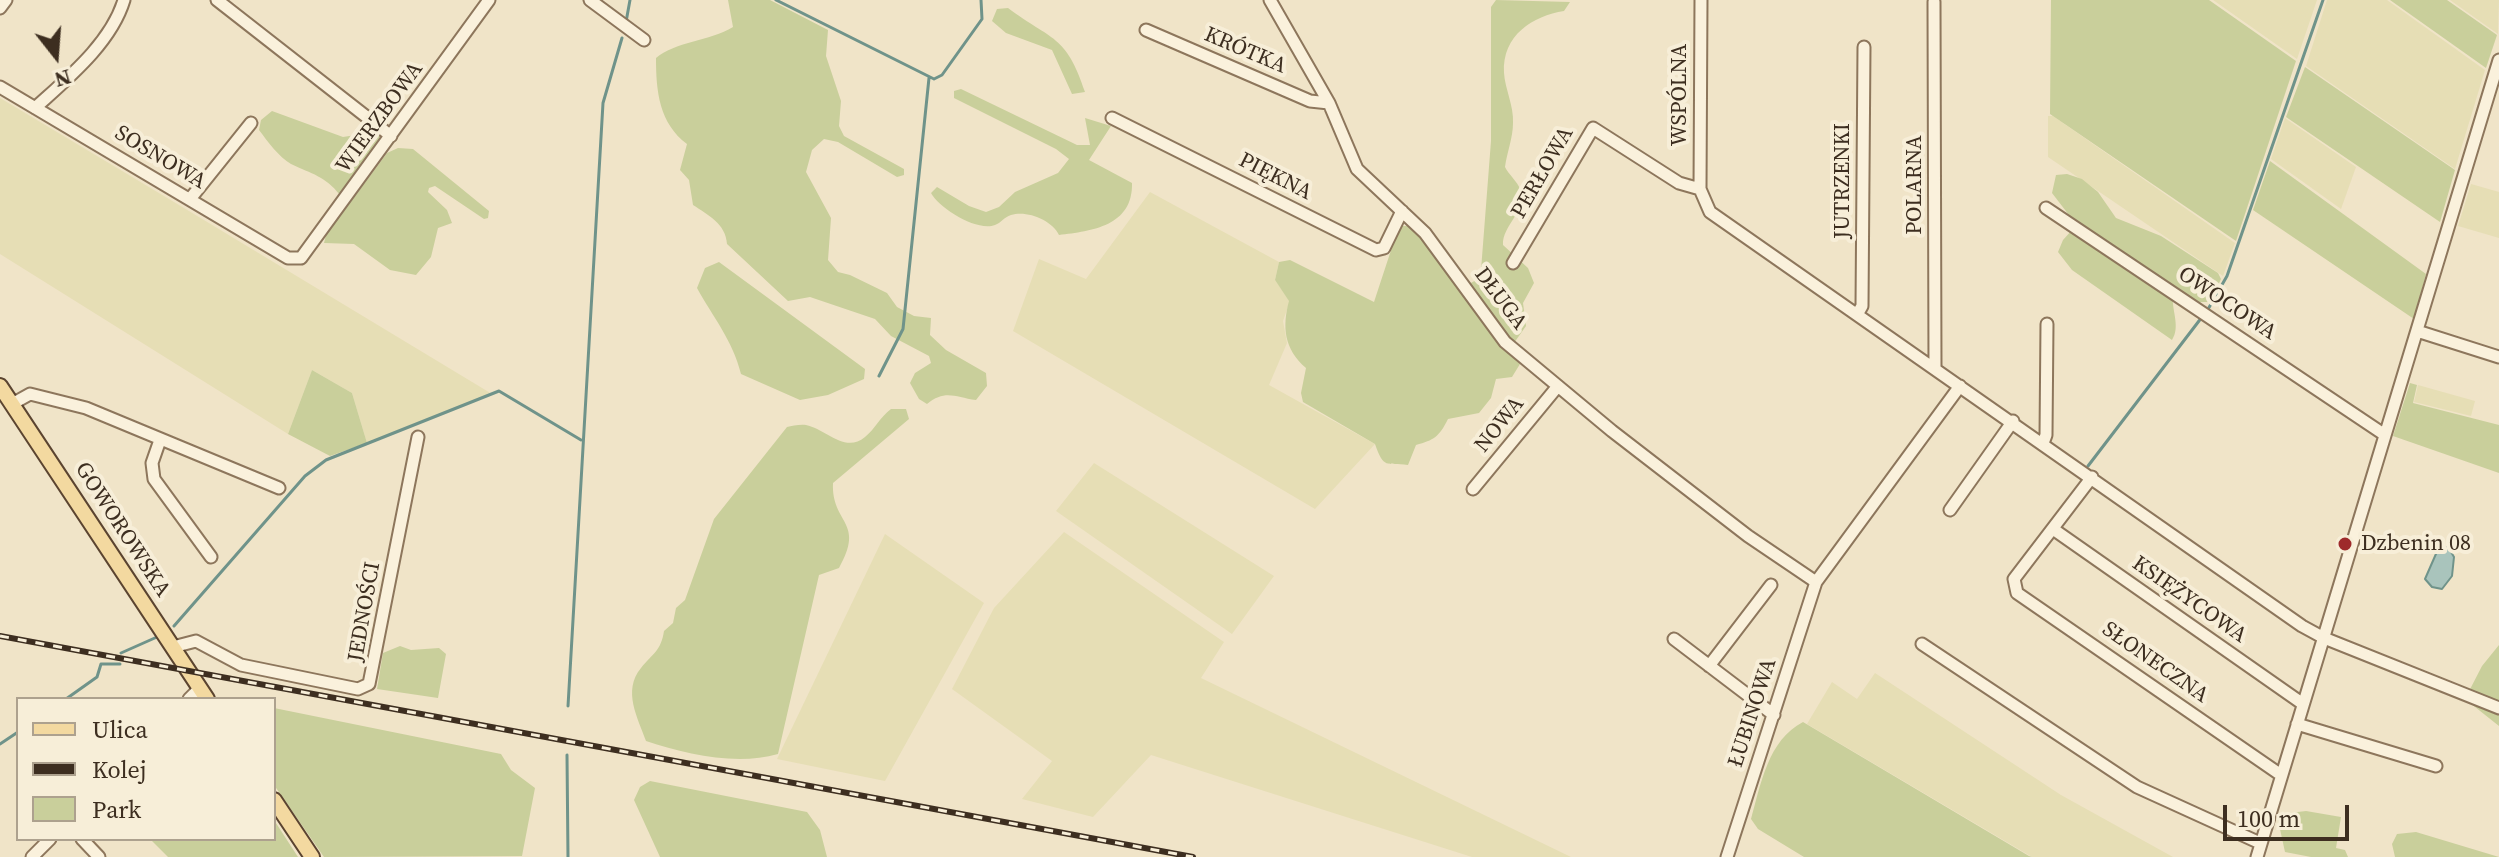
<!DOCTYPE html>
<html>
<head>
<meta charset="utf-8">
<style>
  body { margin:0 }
  #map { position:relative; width:2499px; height:857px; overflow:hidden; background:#f0e4c8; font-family:"Source Serif 4",serif }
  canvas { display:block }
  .legend { position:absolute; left:16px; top:697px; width:260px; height:144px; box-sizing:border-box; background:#f7eed8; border:2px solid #ada18e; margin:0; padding:10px 14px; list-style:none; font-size:24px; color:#3d2e20 }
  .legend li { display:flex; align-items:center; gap:16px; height:40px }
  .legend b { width:40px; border:2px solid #ada18e }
  .north { position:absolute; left:16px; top:16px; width:80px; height:80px; -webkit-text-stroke:6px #f7eed8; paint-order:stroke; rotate:163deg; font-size:22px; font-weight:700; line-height:32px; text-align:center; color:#3d2e20 }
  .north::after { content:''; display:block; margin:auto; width:28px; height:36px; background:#3d2e20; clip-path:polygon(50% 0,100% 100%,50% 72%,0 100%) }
  .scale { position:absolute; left:2223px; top:805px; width:126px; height:36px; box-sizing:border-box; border:4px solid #3d2e20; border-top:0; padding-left:10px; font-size:24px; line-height:28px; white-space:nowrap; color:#3d2e20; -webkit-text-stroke:6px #f7eed8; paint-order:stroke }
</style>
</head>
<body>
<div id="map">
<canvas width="2499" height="857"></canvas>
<ul class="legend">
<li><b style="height:10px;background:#f3d9a0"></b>Ulica</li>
<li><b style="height:10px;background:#3d2e20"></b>Kolej</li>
<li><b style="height:22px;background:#c9cf9b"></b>Park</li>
</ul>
<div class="north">N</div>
<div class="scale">100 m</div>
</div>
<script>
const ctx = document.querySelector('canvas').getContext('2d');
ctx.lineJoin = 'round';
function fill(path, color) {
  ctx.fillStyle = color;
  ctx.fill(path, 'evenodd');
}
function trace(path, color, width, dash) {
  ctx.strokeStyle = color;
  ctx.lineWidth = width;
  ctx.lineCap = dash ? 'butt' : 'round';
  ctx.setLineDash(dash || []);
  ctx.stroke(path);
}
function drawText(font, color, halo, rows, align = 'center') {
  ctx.font = font + ' "Source Serif 4",serif';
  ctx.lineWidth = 8;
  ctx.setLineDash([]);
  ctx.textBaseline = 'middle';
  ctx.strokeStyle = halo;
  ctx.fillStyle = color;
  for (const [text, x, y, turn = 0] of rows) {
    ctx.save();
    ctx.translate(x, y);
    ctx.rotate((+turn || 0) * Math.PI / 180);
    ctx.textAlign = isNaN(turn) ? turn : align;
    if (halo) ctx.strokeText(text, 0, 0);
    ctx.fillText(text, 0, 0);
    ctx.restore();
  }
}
fill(new Path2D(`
  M2213 0H2317L2297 59Z
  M2327 0H2387L2485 70 2455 169 2306 66Z
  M2450 0H2499L2498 34Z
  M0 98 184 208 492 394 367 443 352 393 312 370 288 434 0 254Z
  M2048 116H2053L2235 243 2223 276 2048 157Z
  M2285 118 2356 167 2341 209 2271 159Z
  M2471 184 2499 192V238L2458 226Z
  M1150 192 1279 262 1275 280 1290 301 1283 321 1287 343 1269 385 1375 444 1315 509 1013 331 1039 259 1086 279Z
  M2418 385 2475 401 2471 416 2414 402Z
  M1094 463 1274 576 1232 634 1056 511Z
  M1064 532 1224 642 1201 678 1571 857H1472L1151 755 1093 817 1022 799 1052 761 952 689 994 608Z
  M885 534 984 603 885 781 777 759Z
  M1875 673 2061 795 2173 857H2032L1807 724 1832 682 1857 699Z`), '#e6deb5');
fill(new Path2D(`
  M728 0H770L828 30 826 56 841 101 839 126 844 136 904 169V175L897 177 838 142 824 139 812 150 806 172 831 218 828 260 838 272 850 275 887 293 897 307 914 316 931 318 930 335 946 350 986 373 987 386 976 400C955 397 945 389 927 404L919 399 910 383 915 373 931 363 929 356 891 336 875 319 810 297 788 301 727 244C726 224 708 215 693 205L689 180 680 170 687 144C659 123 656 91 656 58 674 42 710 41 733 27Z
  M1496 0 1570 2 1564 11C1533 16 1502 35 1504 73 1505 89 1514 106 1513 123 1513 138 1507 152 1505 167 1509 175 1517 181 1520 189 1528 211 1502 225 1503 245L1528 268 1534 283 1523 303 1526 326 1514 343 1469 284 1478 279 1481 270 1491 141V7Z
  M2051 0H2209L2296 61 2236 241 2050 114Z
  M2390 0H2447L2497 35 2486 68Z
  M1008 8C1052 41 1066 34 1085 92L1072 94 1052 50 1006 33 992 21 997 9Z
  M2305 67 2455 170 2440 222 2286 117Z
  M961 89 1077 145H1090L1085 118 1111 126 1089 160 1132 183C1133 226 1092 231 1059 235 1052 220 1027 210 1011 215 1004 217 1001 223 995 225 977 232 939 208 931 193L937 187 969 206 986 212 999 207 1015 192 1058 173 1069 159 1056 149 954 98V91Z
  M272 111 343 137 375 132 380 135V144L340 195C325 176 312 174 291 164 279 157 268 142 259 130L261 120Z
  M398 148 413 149 489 211 488 218 484 219 435 186 429 188 428 192 447 210 452 223 438 228 431 257 416 275 390 270 354 244 324 243 326 235 387 153Z
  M2270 161 2426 274 2414 319 2253 210Z
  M2067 174 2082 179 2098 192 2116 218 2161 236 2218 273 2221 279 2210 302H2199L2181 291 2173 294C2171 310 2181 326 2172 340L2072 270 2058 252 2063 240 2072 230V219L2052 193 2056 175Z
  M1402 226H1412L1418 231 1495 338 1520 364 1512 377 1496 379 1491 398 1479 413 1448 419C1439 437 1434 440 1416 445L1408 465C1386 462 1384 470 1375 444L1303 402 1301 393 1306 368C1284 349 1282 327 1289 301L1275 280 1279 262 1290 260 1374 302 1397 232Z
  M719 262 865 369 864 379 828 395 800 400 741 374C733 341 713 317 697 288L705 268Z
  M312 370 352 393 367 443 330 456 288 434Z
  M2410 383 2417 385 2413 403 2499 425V473L2393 436Z
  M891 409H906L909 419 833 483C831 524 866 521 839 568L819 575 778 754C736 766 686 754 646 741 638 718 622 691 641 668 653 653 661 651 664 631L673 623 676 608 685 600 714 519 787 427C792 426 800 424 806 425 826 429 845 454 865 437 875 429 880 417 891 409Z
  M2499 645V726L2465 699 2482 666Z
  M400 646 411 650 439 648 446 654 438 698 377 689 383 653Z
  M274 708 501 754 511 770 535 788 522 856 324 857 274 785Z
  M1803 722 2029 856 2032 857H1804L1758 829 1751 819C1761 784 1768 740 1803 722Z
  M650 781 807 812 820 830 827 857H660L634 800 640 787Z
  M2306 811 2341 817 2336 848 2345 850 2348 857H2311L2285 852 2278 820 2282 814Z
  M274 820 298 857H168L150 839H274Z
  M2416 832 2499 857H2395L2392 844 2397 834Z`), '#c9cf9b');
const water = new Path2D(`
  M2439 547H2448L2454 557 2452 576 2442 589 2432 587 2425 579Z`);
fill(water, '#a9c4bc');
trace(water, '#6f938a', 2);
trace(new Path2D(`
  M776 0 934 79 942 75 982 19 981 0
  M626 22 630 0
  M2207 311 2227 276 2323 0
  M879 376 903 329 929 78
  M2088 466 2202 317
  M174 626 305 476 326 460 499 391 581 440
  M121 653 157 637
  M66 699 97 677 101 664H120
  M568 706 603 103 622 38
  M0 744 18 732
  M567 755 568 857`), '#6f938a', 3);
const minor = new Path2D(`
  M217 0 391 136
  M590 0 644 40
  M1270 0 1329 103 1357 169 1425 233 1505 342 1612 431 1748 536 1816 582
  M1701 0 1700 189 1710 212 2302 626 2324 638 2499 708
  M1934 2 1935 367
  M0 8 6 0
  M1146 30 1310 101 1329 103
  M0 87 288 258H301L489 0
  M35 108C68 78 111 43 124 0
  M1112 118 1376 250 1384 248 1402 211
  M190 199 251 123
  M2046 208 2385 435
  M1513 263 1593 128 1679 183 1700 189
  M1858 313 1862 306 1864 47
  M2417 331 2499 357
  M12 404 30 394 86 408 279 488
  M160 440 152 463 154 479 211 557
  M2043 443 2046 435 2047 324
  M2092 477 2014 579 2017 593 2281 775
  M1473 489 1558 386
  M1950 510 2013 421
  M2053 529 2303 704
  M1674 639 1774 715
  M1922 644 2137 787 2260 843
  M173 647 196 641 241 665 358 689 369 684 418 437
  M1709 666 1771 585
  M189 699 200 688
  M2297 724 2436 766
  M82 839 99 857
  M32 857 50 839
  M1727 857 1816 582 1960 386
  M2257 857 2499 60`);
const major = new Path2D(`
  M0 386 207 699
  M274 800 312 857`);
trace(minor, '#8d765c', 15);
trace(major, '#5b4430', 18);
trace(minor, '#faf1dc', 11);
trace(major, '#f3d9a0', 14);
const rail = new Path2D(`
  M0 636 1193 857`);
trace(rail, '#3d2e20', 6);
trace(rail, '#f7eed8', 3, [9]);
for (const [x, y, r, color] of [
  [2345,544,8,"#9e2a2b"]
]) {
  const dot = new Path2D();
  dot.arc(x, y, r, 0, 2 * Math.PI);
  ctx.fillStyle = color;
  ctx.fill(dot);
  trace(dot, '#f7eed8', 3);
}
drawText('22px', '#3d2e20', '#f7eed8', [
  ["KRÓTKA",1245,51,23],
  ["WSPÓLNA",1680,95,-90],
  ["WIERZBOWA",380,118,-54],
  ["SOSNOWA",160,158,31],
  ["PERŁOWA",1543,173,-60],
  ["PIĘKNA",1275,177,27],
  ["JUTRZENKI",1843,181,-90],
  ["POLARNA",1915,185,-90],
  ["DŁUGA",1500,299,53],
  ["OWOCOWA",2227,304,34],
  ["NOWA",1500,425,-51],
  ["GOWOROWSKA",122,530,57],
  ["KSIĘŻYCOWA",2189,600,35],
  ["JEDNOŚCI",365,612,-80],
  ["SŁONECZNA",2155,663,35],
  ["ŁUBINOWA",1753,713,-72]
]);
drawText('22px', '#3d2e20', '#f7eed8', [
  ["Dzbenin 08",2361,544]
], 'left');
</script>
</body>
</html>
